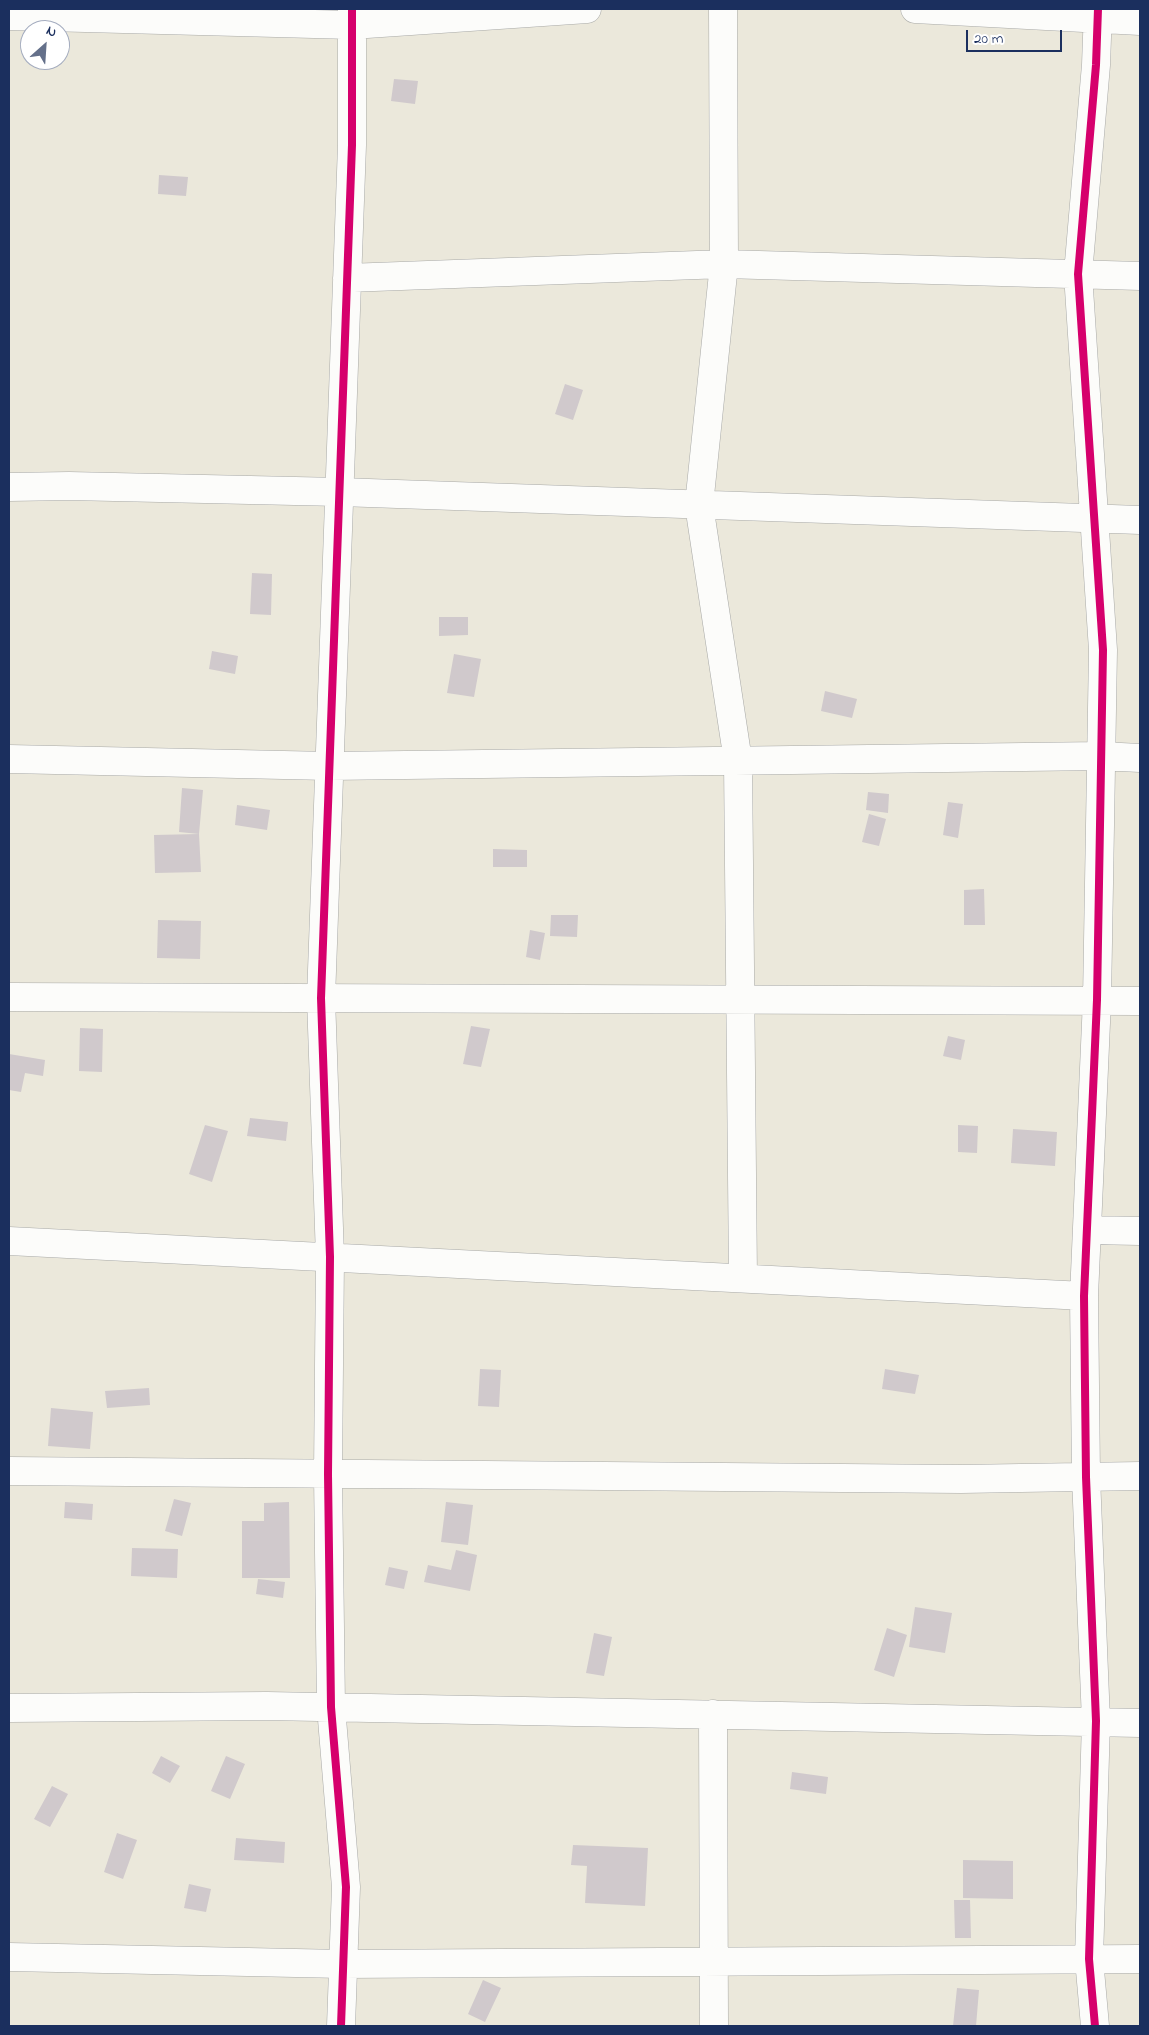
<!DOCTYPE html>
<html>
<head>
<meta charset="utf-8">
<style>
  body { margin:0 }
  #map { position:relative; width:1149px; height:2035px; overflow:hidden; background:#ebe8db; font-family:"Indie Flower",sans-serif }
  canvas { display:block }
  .frame { position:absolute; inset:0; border:10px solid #1b2f5e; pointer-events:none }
  .north { position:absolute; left:20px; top:20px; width:50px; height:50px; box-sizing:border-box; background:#fff; border:1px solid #a4acbf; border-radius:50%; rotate:26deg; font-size:14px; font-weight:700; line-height:20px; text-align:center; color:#1b2f5e }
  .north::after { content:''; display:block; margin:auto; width:18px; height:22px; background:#64708a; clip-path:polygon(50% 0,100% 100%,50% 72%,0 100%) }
  .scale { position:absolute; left:966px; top:30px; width:96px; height:22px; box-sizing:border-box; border:2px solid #1b2f5e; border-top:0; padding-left:6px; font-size:15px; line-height:18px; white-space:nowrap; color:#1b2f5e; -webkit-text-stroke:4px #fff; paint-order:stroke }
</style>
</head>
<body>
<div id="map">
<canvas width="1149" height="2035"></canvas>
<div class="frame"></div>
<div class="north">N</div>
<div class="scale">20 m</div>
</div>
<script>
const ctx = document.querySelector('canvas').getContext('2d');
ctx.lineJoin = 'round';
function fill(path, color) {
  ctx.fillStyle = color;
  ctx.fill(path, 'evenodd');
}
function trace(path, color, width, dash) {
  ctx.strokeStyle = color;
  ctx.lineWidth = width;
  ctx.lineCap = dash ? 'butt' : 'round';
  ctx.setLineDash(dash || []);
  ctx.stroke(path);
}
fill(new Path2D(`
  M394 79 418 81 415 104 391 101Z
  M159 175 188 177 186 196 158 194Z
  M565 384 583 390 573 420 555 414Z
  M252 573 272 574 271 615 250 614Z
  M439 617H468V635L439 636Z
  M212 651 238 656 235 674 209 669Z
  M454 654 481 659 474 697 447 693Z
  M825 691 857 699 852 718 821 711Z
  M182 788 203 790 199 834 179 832Z
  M868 792 889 794 888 813 866 810Z
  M948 802 963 804 958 838 943 835Z
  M237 805 270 810 267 830 235 825Z
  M869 814 886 819 879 846 862 842Z
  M199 834 201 872 155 873 154 835Z
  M493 849 527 850V867H493Z
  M984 889 985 925H964V890Z
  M551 915H578L577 937 550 936Z
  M158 920 201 921 200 959 157 958Z
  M530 930 545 933 540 960 526 957Z
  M471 1026 490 1029 481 1067 463 1064Z
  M80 1028 103 1029 102 1072 79 1071Z
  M948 1036 965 1040 961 1060 943 1056Z
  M9 1054 45 1060 43 1076 25 1073 21 1092 9 1090Z
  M250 1118 288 1122 286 1141 247 1136Z
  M205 1125 228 1131 212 1182 189 1174Z
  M958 1125 978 1126 977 1153 958 1152Z
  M1013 1129 1057 1132 1055 1166 1011 1163Z
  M480 1369 501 1370 499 1407 478 1406Z
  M885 1369 919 1375 915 1394 882 1389Z
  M149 1388 150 1405 107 1408 105 1391Z
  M51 1408 93 1412 90 1449 48 1446Z
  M174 1499 191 1503 182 1536 165 1531Z
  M65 1502 93 1504 92 1520 64 1518Z
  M289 1502 290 1578H242V1521H264V1503Z
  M446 1502 473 1505 468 1545 441 1542Z
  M132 1548 178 1549 177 1578 131 1576Z
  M456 1550 477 1555 470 1591 424 1582 428 1565 451 1570Z
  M389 1567 408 1571 404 1589 385 1585Z
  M258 1579 285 1582 283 1598 256 1594Z
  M915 1607 952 1613 945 1653 909 1647Z
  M887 1628 907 1635 894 1677 874 1670Z
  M594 1633 612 1637 604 1676 586 1673Z
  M161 1756 180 1766 170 1783 152 1773Z
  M226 1756 245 1764 230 1799 211 1791Z
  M792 1772 828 1777 826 1794 790 1789Z
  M52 1786 68 1794 50 1827 34 1819Z
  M117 1833 137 1840 123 1879 104 1872Z
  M236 1838 285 1842 284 1863 234 1860Z
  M573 1845 648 1848 645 1906 585 1903 587 1866 571 1865Z
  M963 1860 1013 1861V1899L963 1898Z
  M189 1884 211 1889 206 1912 184 1908Z
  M954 1900H970L971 1938H955Z
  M483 1980 501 1988 485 2022 468 2014Z
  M957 1988 979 1990 976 2026H953Z`), '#d0c9cc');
const street = new Path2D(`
  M723 9 724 264 699 505 738 761 743 1278
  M915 9 1140 21
  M9 16 352 25 587 9
  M347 278 724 264 1140 276
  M9 487 69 486 340 492 1140 520
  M9 759 329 766 1101 756 1140 758
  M9 997 1140 1001
  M1088 1230 1140 1231
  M9 1241 1084 1296
  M9 1471 961 1479 1140 1476
  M9 1708 267 1706 1140 1723
  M713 1714 714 2026
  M9 1957 343 1964 1140 1959
  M341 2026 346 1887 331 1707 328 1474 330 1257 321 998 352 145V9
  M1095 2026 1089 1959 1096 1721 1086 1477 1084 1296 1097 1000 1103 650 1078 274 1096 65 1098 9`);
trace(street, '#a8a9a7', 29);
trace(street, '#fcfcfa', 28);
trace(new Path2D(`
  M341 2026 346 1887 331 1707 328 1474 330 1257 321 998 352 145V9
  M1095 2026 1089 1959 1096 1721 1086 1477 1084 1296 1097 1000 1103 650 1078 274 1096 65 1098 9`), '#d6006c', 8);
</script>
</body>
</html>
